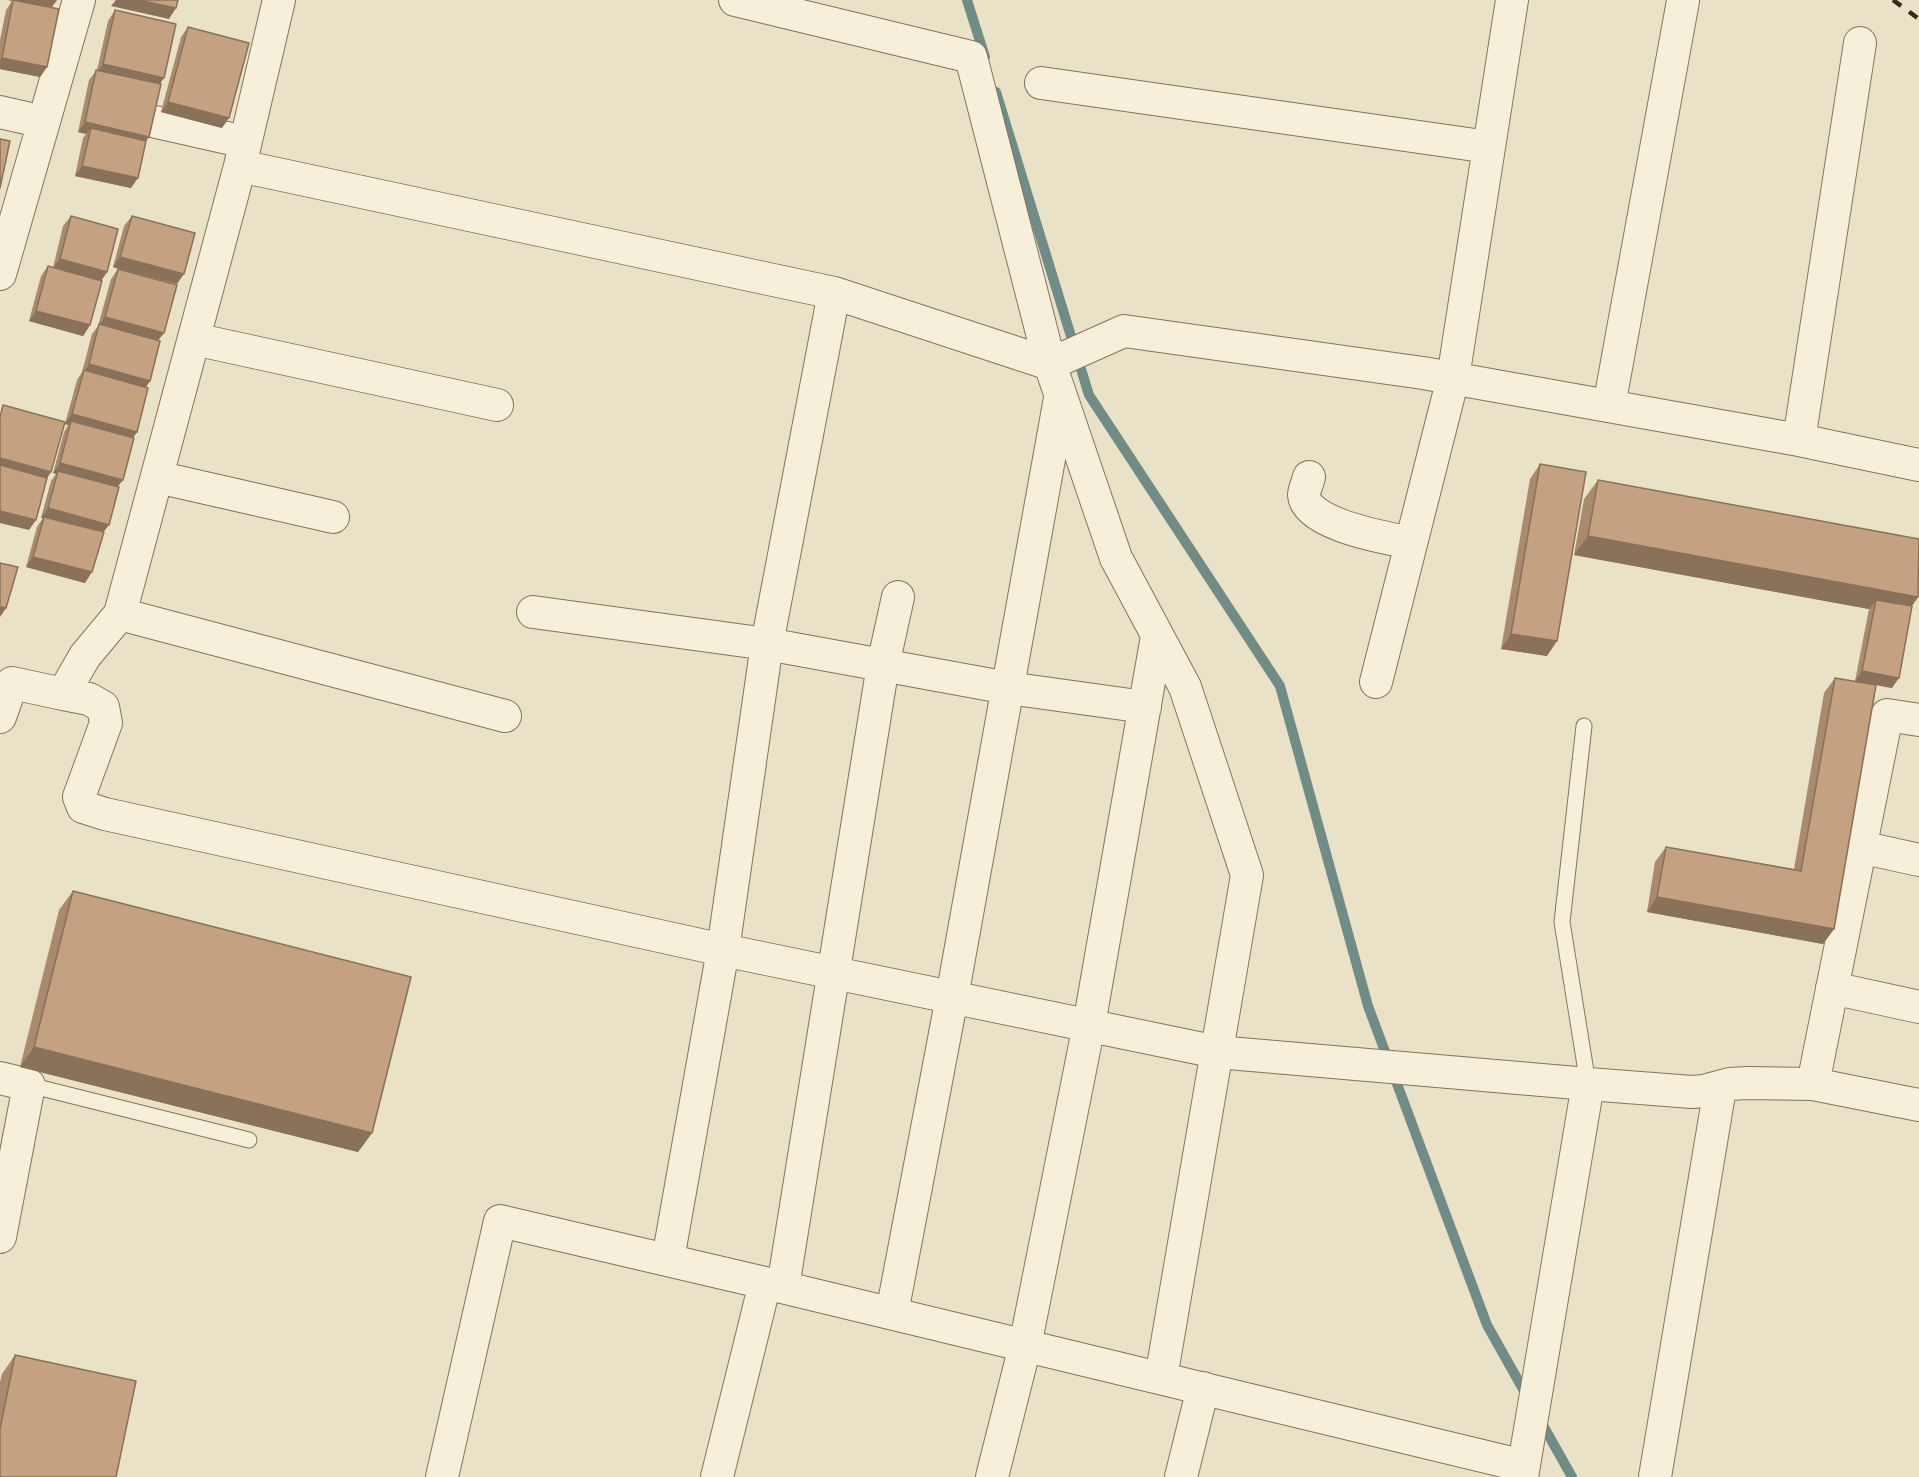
<!DOCTYPE html>
<html>
<head>
<meta charset="utf-8">
<style>
  body { margin:0 }
  canvas { display:block; background:#eae2c6 }
</style>
</head>
<body>
<canvas width="1919" height="1477"></canvas>
<script>
const ctx = document.querySelector('canvas').getContext('2d');
ctx.lineJoin = 'round';
function trace(path, color, width, dash) {
  ctx.strokeStyle = color;
  ctx.lineWidth = width;
  ctx.lineCap = dash ? 'butt' : 'round';
  ctx.setLineDash(dash || []);
  ctx.stroke(path);
}
function fill(path, color) {
  ctx.fillStyle = color;
  ctx.fill(path, 'evenodd');
}
trace(new Path2D(`
  M967 0 985 57
  M996 92 1089 395 1280 686 1368 1006 1487 1325 1528 1398
  M1540 1420 1572 1477`), '#6f8c86', 10);
const lane = new Path2D(`
  M1584 726 1562 922 1588 1084
  M29 1085 249 1140`);
const street = new Path2D(`
  M735 0 971 57 1050 364 1116 558 1185 687 1247 875 1161 1378
  M1041 83 1489 147
  M0 112 44 122
  M156 122 245 142
  M240 166 834 293 1050 364 1124 331 1423 373 1799 440 1919 465
  M0 274 79 0
  M194 339 497 405
  M1609 406 1683 1
  M1799 440 1860 43
  M157 477 333 517
  M1309 477C1308 482 1304 490 1304 495 1306 525 1388 538 1411 543
  M533 612 767 644 1008 688 1145 707
  M120 614 505 716
  M1376 682 1453 378 1512 0
  M63 694 89 699 103 707 106 723 79 797 83 807 105 814 723 950 1217 1052 1588 1084 1522 1477
  M0 717 12 683 63 694 85 656 120 614 240 166 279 0
  M1919 720 1887 715 1813 1084 1919 1105
  M1860 847 1919 860
  M1832 988 1919 1007
  M0 1078 29 1085 0 1237
  M1588 1084 1692 1092 1704 1091 1730 1084 1747 1083 1813 1084
  M668 1259 723 950 767 644 834 293
  M783 1287 883 665 898 597
  M892 1313 952 997 1060 398
  M442 1477 500 1221 765 1283 1524 1466
  M717 1477 765 1283
  M992 1477 1025 1346 1089 1025 1157 636
  M1181 1477 1203 1388
  M1655 1477 1720 1088`);
trace(lane, '#84745e', 17);
trace(street, '#84745e', 34);
trace(lane, '#f6efd9', 15);
trace(street, '#f6efd9', 32);
trace(new Path2D(`
  M1893 0 1919 19`), '#352c20', 4.5, [10, 10]);
fill(new Path2D(`
  M8 0H57L52 7 47 67 40 77 0 69V40L6 10 12 1Z
  M115 10 159 84 146 141 131 188 75 176 83 138 86 134 78 132 89 80 97 70 108 21Z
  M188 27 222 128 161 112 181 37Z
  M71 216 107 272 101 281 90 325 83 336 29 321 41 276 48 266 53 268 63 226Z
  M132 216 177 284 118 269 164 333 158 340 150 381 146 387 137 432 133 438 103 532 85 583 26 567 37 527 43 518H41L51 481 56 474 53 473 64 432 68 425 65 424 77 380 82 372 92 334 98 326 111 279 118 269 113 267 124 226Z
  M1540 464 1547 656 1501 649 1530 479Z
  M1598 480 1918 597 1912 606 1892 688 1876 685 1834 929 1823 944 1647 912 1655 862 1666 847 1794 869 1824 693 1835 678 1855 681 1869 609 1574 555 1584 499Z
  M73 891 372 1133 358 1152 20 1067 59 910Z
  M15 1355 0 1477V1382L2 1374Z`), '#a98a6e');
fill(new Path2D(`
  M8 0H57L51 8Z
  M116 0H138L176 8 169 19 111 6Z
  M2 58 47 67 40 77 0 69V60Z
  M103 64 164 78 157 88 96 74Z
  M168 102 229 118 222 128 161 112Z
  M85 122 149 137 142 147 91 128 86 134 78 132Z
  M82 166 138 178 131 188 75 176Z
  M120 257 184 274 177 284 113 267Z
  M60 259 107 272 100 282 52 269Z
  M36 311 90 325 83 336 29 321Z
  M105 317 164 333 156 343 99 325Z
  M89 364 150 381 143 391 83 373Z
  M72 414 137 432 130 442 71 421 68 425 65 424Z
  M0 458 51 472 44 483 0 470Z
  M60 463 123 480 115 490 58 471 56 474 53 473Z
  M48 508 109 525 101 535 44 517 43 518H41Z
  M0 511 36 520 29 530 0 523Z
  M1588 536 1918 597 1905 616 1876 600 1869 609 1574 555Z
  M33 557 92 572 85 583 26 567Z
  M0 607 6 608 0 617Z
  M1511 634 1557 641 1547 656 1501 649Z
  M1862 671 1899 678 1892 688 1855 681Z
  M1657 897 1834 929 1823 944 1647 912Z
  M34 1047 372 1133 358 1152 20 1067Z`), '#89715a');
const building = new Path2D(`
  M13 0 59 9 47 67 2 58Z
  M138 0H178L176 8Z
  M115 10 176 24 164 78 103 64Z
  M188 27 249 43 229 118 168 102Z
  M96 70 161 84 149 137 85 122Z
  M91 128 146 141 138 178 82 166Z
  M0 139 10 141 0 188Z
  M71 216 118 229 107 272 60 259Z
  M132 216 195 233 184 274 120 257Z
  M48 266 102 281 90 325 36 311Z
  M118 269 177 285 164 333 105 317Z
  M99 324 160 341 150 381 89 364Z
  M84 370 148 388 137 432 72 414Z
  M3 405 65 422 51 472 0 458V417Z
  M71 421 134 438 123 480 60 463Z
  M1540 464 1586 472 1557 641 1511 634Z
  M0 465 47 478 36 520 0 511Z
  M58 471 119 487 109 525 48 508Z
  M1598 480 1919 539 1918 597 1588 536Z
  M44 517 104 532 92 572 33 557Z
  M0 563 18 567 6 608 0 607Z
  M1876 600 1912 606 1899 678 1862 671Z
  M1835 678 1876 685 1834 929 1657 897 1666 847 1801 871Z
  M73 891 411 977 372 1133 34 1047Z
  M15 1355 136 1381 116 1477H0V1429Z`);
fill(building, '#c4a180');
trace(building, '#89715a', 1.5);
</script>
</body>
</html>
